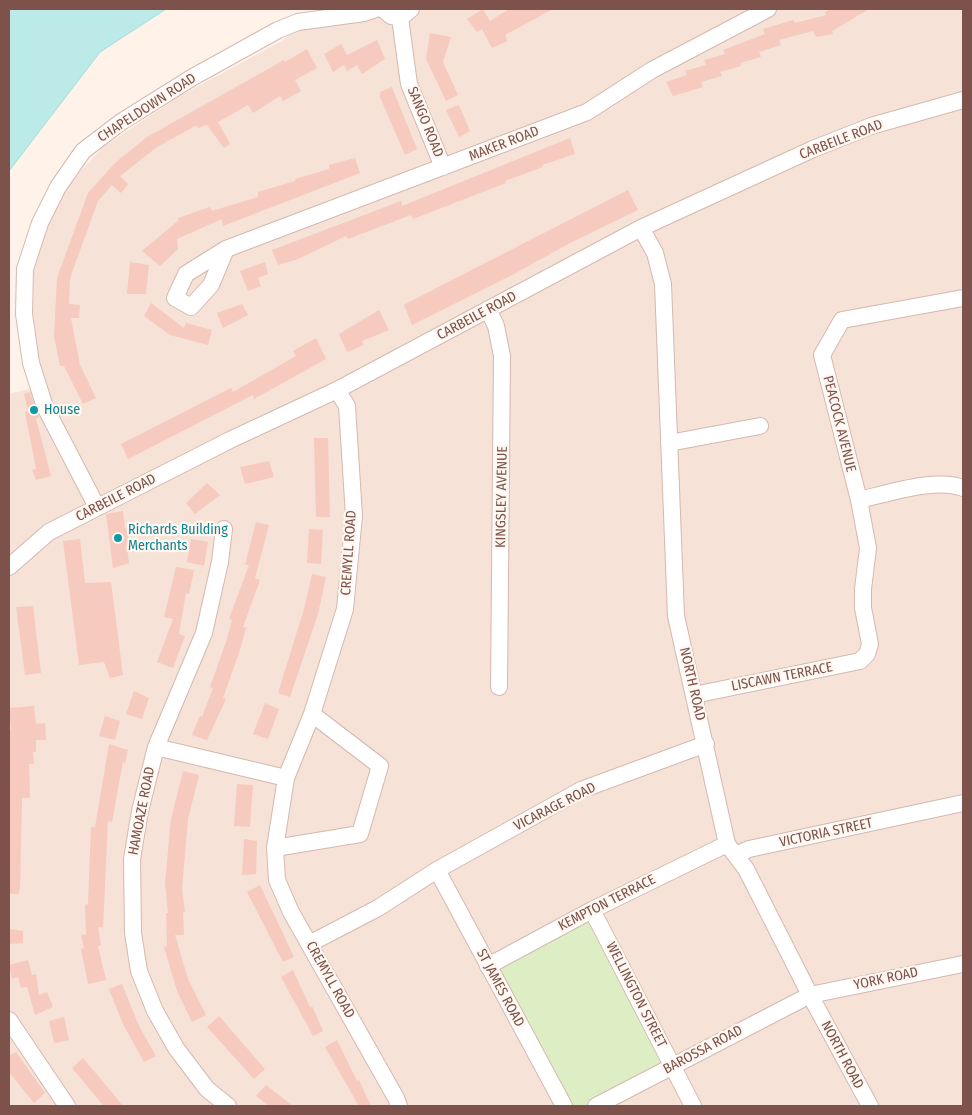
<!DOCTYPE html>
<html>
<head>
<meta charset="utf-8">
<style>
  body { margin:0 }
  #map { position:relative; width:972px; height:1115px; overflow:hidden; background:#fef2e9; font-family:"Fira Sans Condensed",sans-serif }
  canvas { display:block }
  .frame { position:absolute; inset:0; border:10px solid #7c524a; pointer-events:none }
</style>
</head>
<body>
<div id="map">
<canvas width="972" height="1115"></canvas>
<div class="frame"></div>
</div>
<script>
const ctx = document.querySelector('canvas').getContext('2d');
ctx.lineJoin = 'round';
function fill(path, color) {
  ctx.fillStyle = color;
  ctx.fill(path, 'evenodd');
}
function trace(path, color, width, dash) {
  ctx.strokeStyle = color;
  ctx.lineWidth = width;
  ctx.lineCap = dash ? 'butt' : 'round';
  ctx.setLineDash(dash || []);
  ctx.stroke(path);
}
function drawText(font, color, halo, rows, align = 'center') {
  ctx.font = font + ' "Fira Sans Condensed",sans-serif';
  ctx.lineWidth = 4.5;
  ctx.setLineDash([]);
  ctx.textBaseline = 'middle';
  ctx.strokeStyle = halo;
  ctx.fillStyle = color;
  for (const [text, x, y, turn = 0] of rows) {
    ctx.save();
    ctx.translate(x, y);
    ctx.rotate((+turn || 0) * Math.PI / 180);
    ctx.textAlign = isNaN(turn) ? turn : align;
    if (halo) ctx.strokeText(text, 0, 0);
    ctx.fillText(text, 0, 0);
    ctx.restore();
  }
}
fill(new Path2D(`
  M321 9H963V1106H9V394L29 389 45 381 35 350 33 312 34 270 50 218 71 182 103 147 180 96 282 41Z`), '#f6e2d7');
fill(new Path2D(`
  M591 913 670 1066 589 1106H569L493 966Z`), '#ddeec5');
const water = new Path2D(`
  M9 9H166L100 52 9 171Z`);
fill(water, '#bbeae8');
trace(water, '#a0dddb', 1);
fill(new Path2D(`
  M483 9 490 21 509 9H553L505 35 507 41 492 48 482 29 477 32 467 19Z
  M831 9H869L832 31 833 34 816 37 813 31 779 40 781 45 759 52 761 57 740 63 741 66 720 72 722 76 701 82 703 87 673 96 666 82 687 75 685 71 706 65 704 60 725 54 723 50 765 34 763 29 793 20 795 23 826 15 825 12Z
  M430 33 451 37 443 62 458 95 446 101 426 59Z
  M377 40 385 59 362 74 357 65 347 71 344 65 333 72 324 54 341 44 347 55Z
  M307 49 317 68 295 80 301 91 283 101 280 96 253 113 248 105 218 122 230 144 224 148 207 125 198 128 197 125 157 147 120 176 128 184 121 193 112 185 98 201 70 278 69 304 80 305 79 318H71L80 365 96 398 83 404 64 366H60L54 336 57 278 88 193 116 162 147 137 284 60 285 62Z
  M392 87 417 149 405 155 380 97V92Z
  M459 105 470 131 459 137 446 110Z
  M570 138 575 154 542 165 543 167 505 181 506 183 413 219 411 215 348 239 346 236 298 259 278 265 272 250 401 201 402 206Z
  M355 158 360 173 223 226 222 219 177 239 178 249 160 266 142 251 179 220 178 218 210 207 212 211 258 197V192L295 181V179L329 169V165Z
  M628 190 638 210 570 243 514 274 412 325 404 305 413 300Z
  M130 262 149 265 146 294H127Z
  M265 262 268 274 258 278 261 286 248 291 240 271Z
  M151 303 184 328 186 323 212 330 208 345 170 335 144 316Z
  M242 304 248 315 223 328 217 313Z
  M379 310 389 330 362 341 364 345 347 352 339 334Z
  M316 338 326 359 254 399 253 395 128 459 121 444 231 388 233 392 296 356 293 351Z
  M30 392 39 417 36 419 51 476 36 480 32 470 36 469 25 412 28 411 24 394Z
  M314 438H328L330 517H316Z
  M269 461 274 477 245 484 240 467Z
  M207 483 220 495 195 514 186 503Z
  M123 511 125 528H129L127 548 129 563 113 568 106 514Z
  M256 522 269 525 255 578 260 580 243 627 246 628 240 650 223 698 226 699 207 740 192 735 200 716 202 717 213 688 210 687 226 642 232 620 229 619 249 565H245Z
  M309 529 323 530 321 564 307 563Z
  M80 539 85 583 111 582 123 675 110 678 104 662 79 665 63 541Z
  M191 539 208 542 204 566 187 562Z
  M176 567 194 570 189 594 186 593 179 634 185 636 173 668 157 662 173 619 164 617Z
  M312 574 326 577 318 614 290 697 278 693 304 609Z
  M33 606 41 673 25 675 16 607Z
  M134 691 149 698 142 719 126 714Z
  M265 703 279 709 268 739 253 734Z
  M34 706 36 724 45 723 46 740H36V752H33L34 764H29L30 798H22L20 889 18 894H9V731L11 730 9 708Z
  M105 716 120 721 115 740 99 736Z
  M109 744 128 750 125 763 123 762 112 822 108 821 103 927H98L101 945 98 946 106 980 88 984 81 949 84 948 81 935 86 934 85 905 88 904 91 827H95Z
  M183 771 199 775 188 819 182 889 185 912H183L184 935H175L188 979 206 1015 192 1022 177 991 164 947 167 946 166 913H168L165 883 171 819Z
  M237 784 253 785 250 827 234 826Z
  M244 839 257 841 256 874 242 875Z
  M260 885 294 957 283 962 247 892Z
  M9 929 23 931V943L9 944Z
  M28 960 32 975 36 974 39 995 47 992 53 1007 35 1015 27 987 21 988 18 977 12 979 9 965Z
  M293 970 310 1007 312 1006 323 1031 313 1036 281 977Z
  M122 984 139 1026 156 1056 144 1062 123 1024 109 989Z
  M219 1016 265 1069 254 1079 207 1027Z
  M64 1017 69 1040 54 1043 49 1021Z
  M337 1040 357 1081 359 1080 371 1106H359L325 1047Z
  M16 1052 45 1093 34 1103 9 1072V1056Z
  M83 1058 104 1083 123 1106H104L72 1068Z
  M266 1085 293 1106H269L256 1096Z`), '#f6cabe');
const minor = new Path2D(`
  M383 9 391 16 400 18 411 9
  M400 18 409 84 443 167
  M641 228 655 253 663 284 676 616 727 844 746 869 810 995 870 1106
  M226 249 186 274 175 298 191 307 211 285 226 249 587 112 652 70 768 9
  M488 309 496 326 502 356 499 687
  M337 390 347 406 354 516 345 609 312 714 286 778 275 848 277 880 291 912 396 1098 399 1106
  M669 443 760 426
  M859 500C887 494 936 477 963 488
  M97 507 45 407 31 363 24 314 25 269 40 223 58 187 83 151 121 122 193 77 278 30 298 22 364 13 376 9
  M224 529 220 562 204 633 156 747 140 811 132 859 133 933 139 971 155 1011 176 1048 207 1089 228 1106
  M9 567 49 532 230 440 337 390 641 228 813 149 871 126 963 100
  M694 695 860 661 867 654 870 644 863 608V589L868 548 859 500 822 355 842 320 963 298
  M156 747 286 778
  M275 848 360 834 380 766 312 714
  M736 855 749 849 963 803
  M437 870 564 1106
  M592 910 693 1106
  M309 944 378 908 437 870 581 790 706 744
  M488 966 592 910 727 844
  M9 1020 67 1106
  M596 1106 810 995 963 964`);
trace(minor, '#d4b9b0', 18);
trace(minor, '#fff', 16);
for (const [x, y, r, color] of [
  [34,410,5,"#0f9aa8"],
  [118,538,5,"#0f9aa8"]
]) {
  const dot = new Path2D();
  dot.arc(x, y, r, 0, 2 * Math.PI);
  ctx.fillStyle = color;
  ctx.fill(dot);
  trace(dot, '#fff7f1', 2);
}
drawText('14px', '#7c524a', '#fff7f1', [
  ["CHAPELDOWN ROAD",147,108,-33],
  ["SANGO ROAD",425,122,68],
  ["CARBEILE ROAD",841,140,-21],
  ["MAKER ROAD",504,144,-21],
  ["CARBEILE ROAD",477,316,-28],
  ["PEACOCK AVENUE",839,424,76],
  ["KINGSLEY AVENUE",502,497,-89],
  ["CARBEILE ROAD",116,498,-27],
  ["CREMYLL ROAD",349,553,-86],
  ["LISCAWN TERRACE",782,677,-11],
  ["NORTH ROAD",692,684,77],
  ["VICARAGE ROAD",555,807,-27],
  ["HAMOAZE ROAD",142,811,-79],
  ["VICTORIA STREET",826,833,-12],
  ["KEMPTON TERRACE",607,903,-27],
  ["YORK ROAD",886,979,-12],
  ["CREMYLL ROAD",330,980,61],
  ["ST JAMES ROAD",500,988,62],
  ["WELLINGTON STREET",636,995,63],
  ["BAROSSA ROAD",703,1050,-28],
  ["NORTH ROAD",842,1055,62]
]);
drawText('14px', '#0d838f', '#fff7f1', [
  ["House",44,410],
  ["Richards Building",128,530],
  ["Merchants",128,546]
], 'left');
</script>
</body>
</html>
